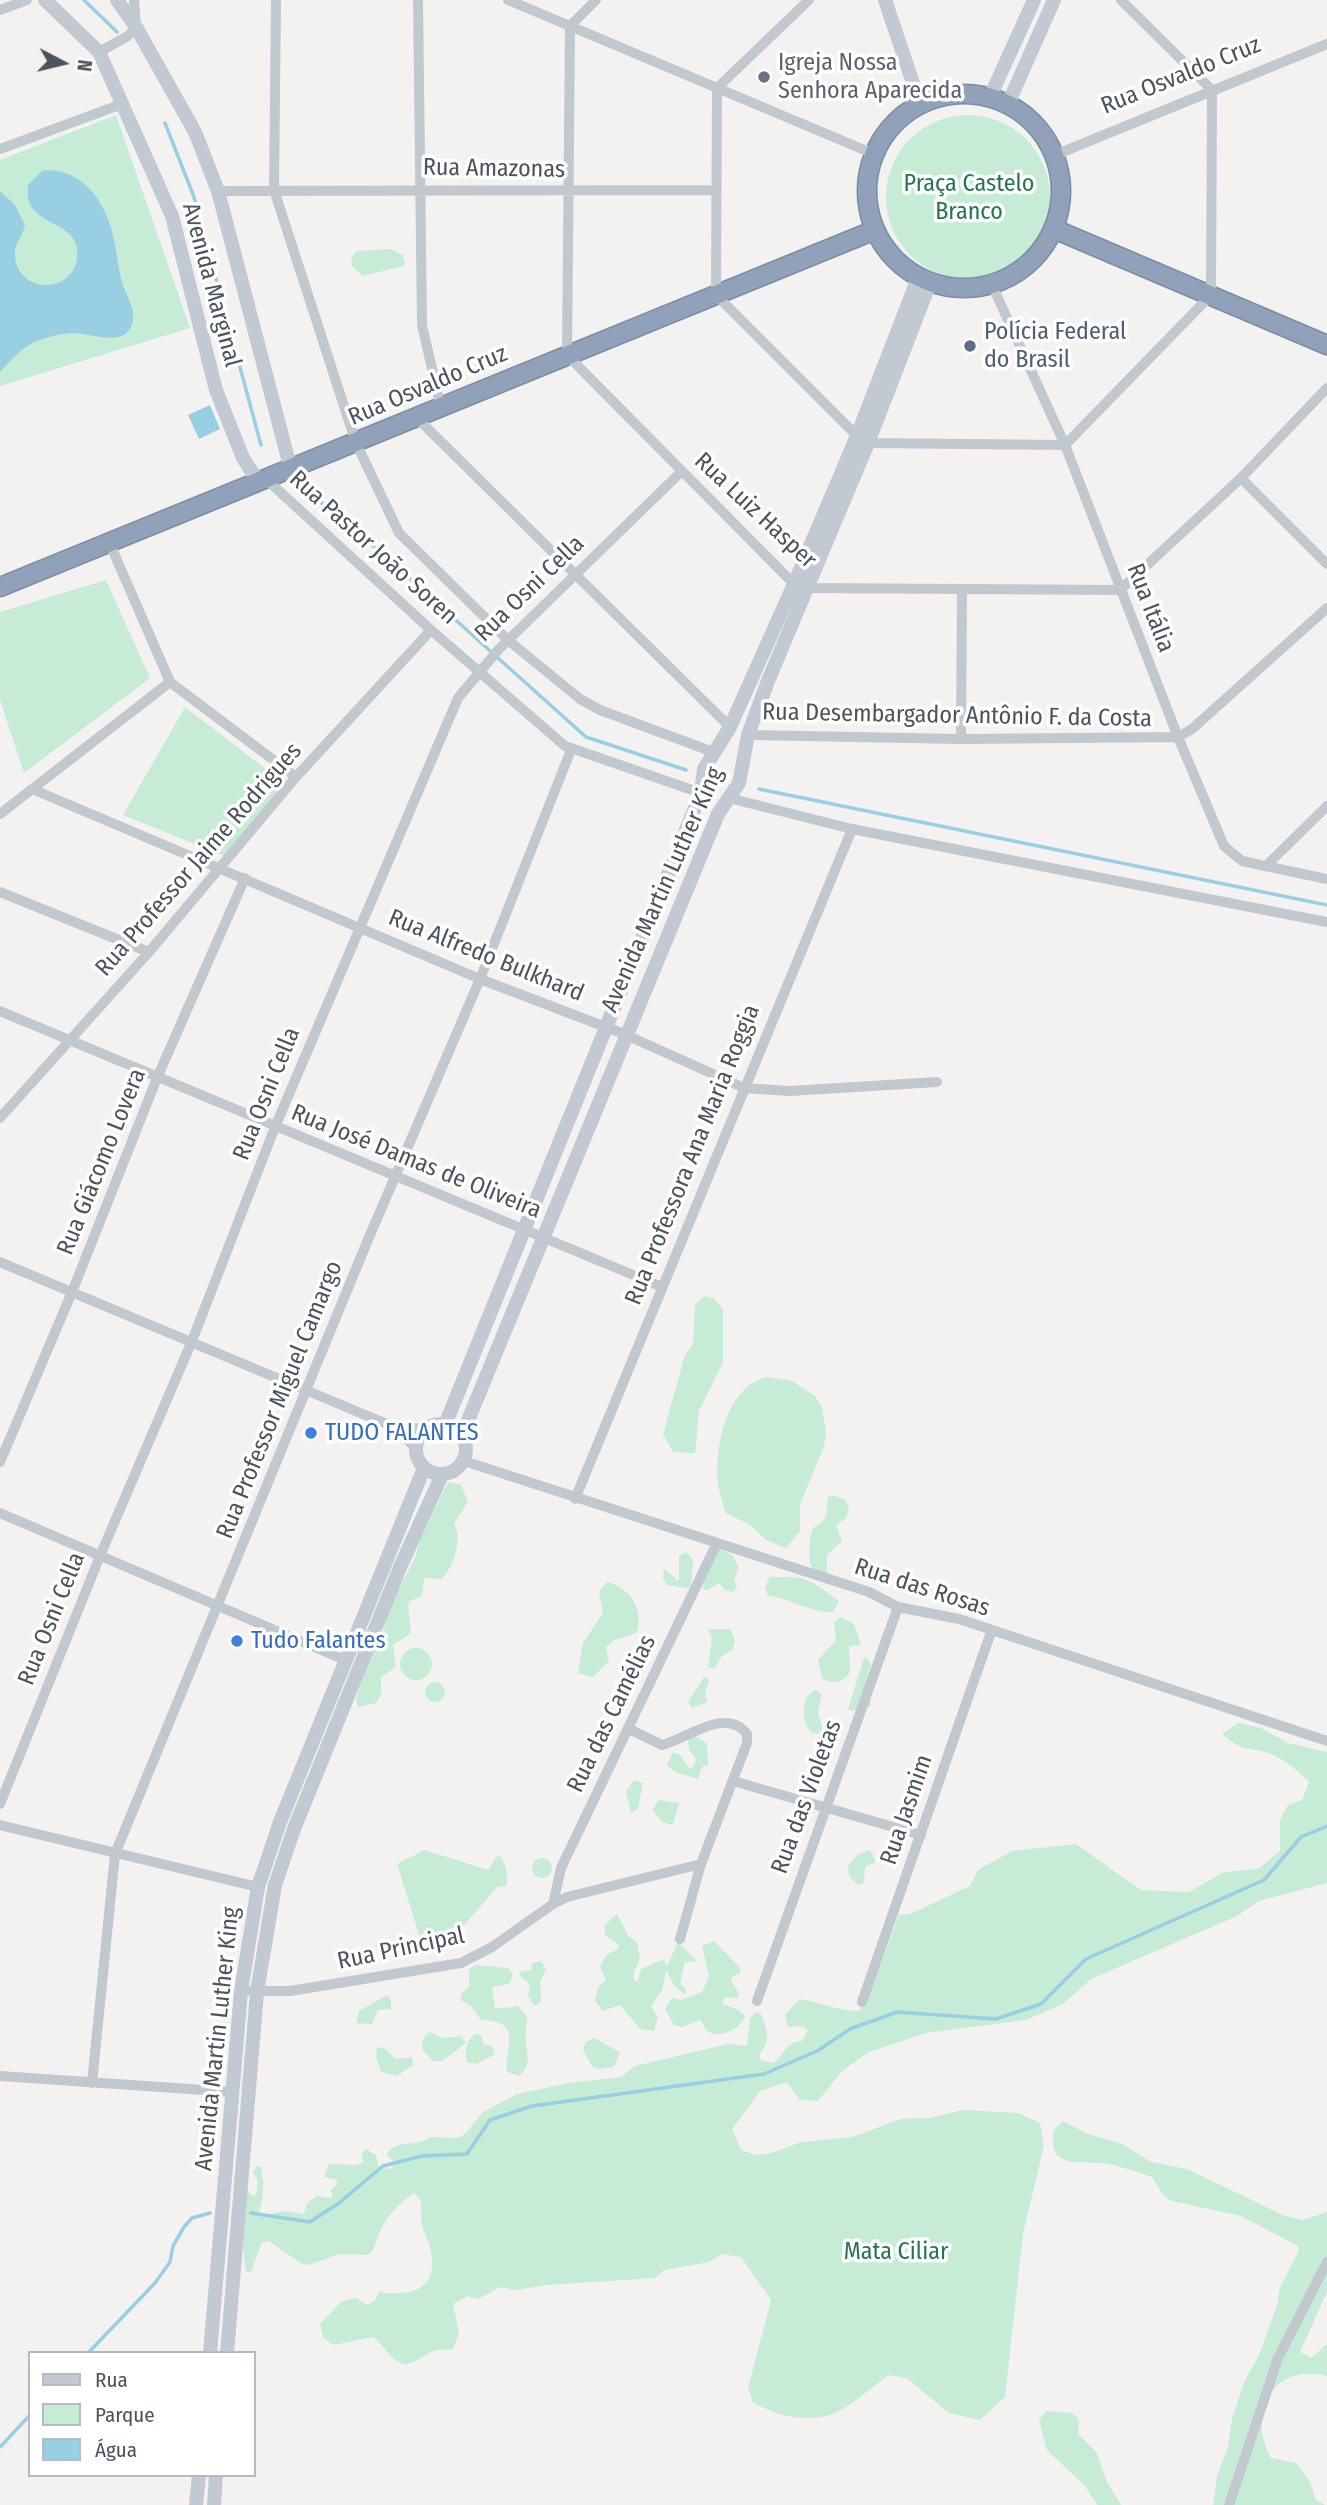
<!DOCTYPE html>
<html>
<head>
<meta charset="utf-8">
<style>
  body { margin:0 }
  #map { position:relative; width:1327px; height:2505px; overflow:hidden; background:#f3f2f1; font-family:"Fira Sans Condensed",sans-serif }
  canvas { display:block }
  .legend { position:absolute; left:28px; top:2351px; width:228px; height:126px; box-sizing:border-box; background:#fff; border:2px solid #b7babe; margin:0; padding:9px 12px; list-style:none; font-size:21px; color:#4b535c }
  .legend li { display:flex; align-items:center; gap:14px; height:35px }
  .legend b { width:35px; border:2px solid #b7babe }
  .north { position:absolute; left:28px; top:28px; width:70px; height:70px; -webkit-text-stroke:5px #fff; paint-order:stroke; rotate:97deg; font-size:19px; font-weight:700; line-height:28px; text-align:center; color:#4b535c }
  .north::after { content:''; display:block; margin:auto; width:24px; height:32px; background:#4b535c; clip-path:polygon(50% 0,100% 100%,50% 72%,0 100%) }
</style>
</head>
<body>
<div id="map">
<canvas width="1327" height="2505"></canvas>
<ul class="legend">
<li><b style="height:9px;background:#c2c9d2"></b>Rua</li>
<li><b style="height:19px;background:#c6ebd6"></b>Parque</li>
<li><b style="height:19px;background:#99cfe2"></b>Água</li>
</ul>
<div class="north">N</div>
</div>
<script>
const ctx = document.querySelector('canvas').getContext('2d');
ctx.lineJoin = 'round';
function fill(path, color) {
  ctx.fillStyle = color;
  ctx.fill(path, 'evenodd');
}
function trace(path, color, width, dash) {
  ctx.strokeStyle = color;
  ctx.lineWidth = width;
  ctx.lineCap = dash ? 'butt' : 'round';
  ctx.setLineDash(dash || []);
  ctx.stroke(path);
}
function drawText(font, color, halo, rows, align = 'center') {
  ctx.font = font + ' "Fira Sans Condensed",sans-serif';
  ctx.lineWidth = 7;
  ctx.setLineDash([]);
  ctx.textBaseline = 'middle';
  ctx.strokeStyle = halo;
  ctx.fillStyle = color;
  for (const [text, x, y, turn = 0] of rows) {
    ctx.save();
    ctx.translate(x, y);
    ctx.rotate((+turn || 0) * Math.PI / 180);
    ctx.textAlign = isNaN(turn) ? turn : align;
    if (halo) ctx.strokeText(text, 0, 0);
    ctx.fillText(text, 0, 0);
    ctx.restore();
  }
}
fill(new Path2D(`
  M116 115 190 328 0 386V160Z
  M886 197a82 82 0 1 1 164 0a82 82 0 1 1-164 0Z
  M391 249 403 255 405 263 403 266 363 276 352 266 351 260 356 251Z
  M106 580 150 678 24 773 0 700V612Z
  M185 707 284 783 224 856 123 815Z
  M705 1296 713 1298 723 1309V1362L699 1411 695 1453 673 1452 663 1434 685 1355 693 1344 695 1305Z
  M767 1377 792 1381 815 1396 822 1408 826 1432 824 1447 800 1504V1531L786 1548 766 1540 749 1524 725 1513C723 1501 718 1489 717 1477 717 1440 727 1387 767 1377Z
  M448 1482 461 1485 468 1502 454 1523C462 1540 455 1566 441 1579L424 1578 422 1596 410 1601 408 1605 411 1633 393 1645 396 1667 381 1677V1695L376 1703 358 1707 356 1699 362 1678 374 1645 384 1630 388 1609 415 1558 419 1542Z
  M835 1496 845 1500 849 1509 846 1518 836 1525 842 1541 827 1555V1575L813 1572C808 1561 808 1540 813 1528 831 1518 825 1515 828 1497Z
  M718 1548 732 1555 739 1568 734 1580 737 1587 733 1592 725 1590 719 1583 708 1590 703 1589 705 1573Z
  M686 1552 693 1560 691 1586 687 1588 667 1585 663 1578 664 1569 679 1581V1556Z
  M770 1576C779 1579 784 1576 793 1577 810 1577 826 1592 839 1601L833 1612C813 1614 788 1597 768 1596L765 1587Z
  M607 1582C629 1587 646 1611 636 1633L615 1640 606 1647 609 1661 593 1677 578 1673 583 1643 603 1613 599 1592Z
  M841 1617 854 1624 861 1645 849 1646 850 1672C843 1683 833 1685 822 1678L818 1660 836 1640 834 1622Z
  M708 1629H730L735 1640 733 1649 721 1657 715 1669 708 1667 712 1639Z
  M400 1664a16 16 0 1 1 32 0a16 16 0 1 1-32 0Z
  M867 1657 871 1665 863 1691 870 1697 871 1706 852 1711 848 1709 864 1658Z
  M704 1677 709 1680 705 1692 707 1702 692 1708 688 1702Z
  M425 1692a10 10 0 1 1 20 0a10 10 0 1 1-20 0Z
  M815 1690 822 1694 818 1712 823 1729 820 1734 811 1732C801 1719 800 1699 815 1690Z
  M1238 1723 1261 1728 1288 1743 1327 1752V1883L1259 1901 1237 1916 1091 1979 1063 2004 1026 2020 926 2033 869 2052 842 2071 818 2101 800 2100 787 2082 760 2091 732 2129 741 2150 756 2155 772 2153 801 2142 853 2137 900 2119 929 2118 963 2110 1018 2113 1040 2123 1044 2145 1023 2234 1005 2397 980 2420 949 2413 907 2378 889 2375C874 2385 849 2408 833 2414 805 2423 776 2416 753 2402L748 2388 771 2300 741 2257 722 2254 709 2262 664 2270 655 2278 547 2285 516 2290 500 2287 478 2299 468 2296 453 2304 459 2333 453 2349C446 2350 437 2349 431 2352 416 2359 408 2372 392 2357 385 2351 382 2343 373 2337L333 2345 323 2337 320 2324 342 2301 356 2298 367 2305 374 2301 379 2292C415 2297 440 2288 430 2247 428 2239 424 2233 422 2226 420 2217 422 2208 420 2199L414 2193C399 2203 388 2215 380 2231 375 2241 377 2247 368 2255L339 2254 309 2265 302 2264 269 2241 262 2242 251 2272H246L240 2225 245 2187 252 2196 256 2195 258 2181 253 2172 257 2166 261 2167C264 2184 264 2194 259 2212L262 2216 283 2211 304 2214 307 2203 317 2196 332 2198 331 2190 337 2184V2180L324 2177 329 2164 357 2165 363 2162 362 2152 366 2149 376 2155 379 2168 392 2169 393 2161 387 2155C394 2138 418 2148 430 2137L458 2138 465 2134 483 2112 517 2094 569 2083 621 2077 635 2066 728 2044 747 2046 750 2018 756 2012 761 2014C767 2030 772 2039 759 2055L761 2060 774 2063C784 2053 787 2042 802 2041L808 2030 802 2026 788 2027 785 2014 800 1999C821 2002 837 2011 859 2011L867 2001 899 1915 910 1914 970 1886 978 1870 1012 1851 1076 1844 1141 1890 1189 1892 1224 1872 1258 1869 1280 1851V1820L1288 1805 1302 1800 1309 1782C1299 1772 1287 1761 1273 1755 1251 1745 1246 1755 1222 1734Z
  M694 1735 707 1744 708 1765 702 1767 698 1779 675 1772 667 1765 673 1752 680 1755 689 1768 693 1767 696 1759 689 1750 688 1739Z
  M634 1780 643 1783 638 1809 631 1813 626 1792Z
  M659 1800 679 1803 673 1825 662 1822 652 1810Z
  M425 1850 488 1870 498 1855C505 1859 510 1878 506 1886L497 1887 454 1937 420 1938 397 1864Z
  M870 1850 876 1862 865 1867 864 1883 858 1885 849 1876 848 1866 858 1854Z
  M532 1868a10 10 0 1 1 20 0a10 10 0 1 1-20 0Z
  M617 1914 629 1937 637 1942 640 1959 634 1972V1981H638L641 1969 664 1959 667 1966 678 1942 697 1961 685 1962 680 1983 686 1989 685 1995 674 1985 666 1970 662 1990 651 2006 658 2017 654 2031 640 2029 620 2005 603 2011 595 2001 598 1988 606 1979 600 1967 606 1955 618 1949 619 1945 605 1935 604 1926Z
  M714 1941 740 1968V1973L732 1977 731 1981 739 1993 738 1998 725 1997 722 2004 739 2010 745 2016C742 2027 723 2038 711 2033 705 2031 704 2024 700 2020L682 2027 674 2025 665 2009 672 1998 681 2000 702 1992 709 1976 702 1946Z
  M541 1961 546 1969 540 1982 541 2002 534 2006 528 1996 530 1984 520 1976 519 1972 531 1970 532 1963Z
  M476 1965 508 1968 513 1975 509 1984 492 1987 495 2009 518 2006 527 2017C527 2025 525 2032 526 2040 526 2055 533 2064 519 2076L507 2072C505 2044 523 2021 481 2020L470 2005 460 2000 461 1994 469 1987V1969Z
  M387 1995 391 2000V2009L378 2010 372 2024 356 2023 359 2011Z
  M429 2032 443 2038 461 2036 466 2043 442 2061H433L422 2049 423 2039Z
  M476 2034 481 2035 484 2045H491L495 2054 477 2064 467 2062C464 2054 467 2037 476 2034Z
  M594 2038 620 2052 614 2067 600 2069 592 2066 583 2050 586 2042Z
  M383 2047 396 2059 412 2057 413 2065 397 2076 381 2072 376 2057 377 2048Z
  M1063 2121 1088 2134 1123 2144 1151 2162 1187 2169 1285 2216 1303 2220 1327 2212V2292L1300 2352 1311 2358 1327 2344V2376C1273 2362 1246 2413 1271 2458L1296 2463 1310 2482 1316 2500 1325 2505H1213L1217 2476 1228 2447 1232 2419 1244 2382 1259 2355 1277 2306 1280 2288 1299 2250 1298 2246 1241 2216 1172 2201 1164 2196 1152 2177C1138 2172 1124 2168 1110 2164 1091 2160 1051 2171 1053 2139 1053 2130 1057 2126 1063 2121Z
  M1046 2411 1072 2413 1079 2420 1078 2434 1097 2453 1106 2480 1121 2505H1097L1085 2486 1047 2450 1039 2420Z`), '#c6ebd6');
fill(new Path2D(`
  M42 171C63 167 86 181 97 198 115 225 115 249 121 279 124 293 135 306 133 320 128 350 93 333 73 333 62 333 48 337 37 341 23 346 10 361 0 372V191L15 205 25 225C23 236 14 243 15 255 16 292 70 296 77 260 84 216 22 231 28 185Z
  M210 405 220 429 199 439 188 415Z`), '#99cfe2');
trace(new Path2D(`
  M84 0 117 32
  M165 123 194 197 261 445
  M306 491 351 526 586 737 686 770
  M759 789 1327 905
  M251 2213 310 2222 339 2203 383 2166 422 2156 467 2154 490 2120 532 2106 764 2074 817 2051 850 2029 897 2012 996 2019 1041 2004 1086 1959 1264 1880 1301 1837 1327 1826
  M88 2353 155 2283 170 2262 173 2246 184 2227 192 2218 210 2213
  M0 2447 30 2415`), '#99cfe2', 3.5);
const highway = new Path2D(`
  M867 191a97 97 0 1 1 194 0a97 97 0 1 1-194 0Z
  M1054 229 1327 345
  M0 587 875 230`);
trace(highway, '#7b8da5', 21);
trace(new Path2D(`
  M276 0 274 190 356 443 399 533 508 640 580 699 600 710 716 753
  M418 0 422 325 441 408
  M508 0 874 154
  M596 0 570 26 567 355 794 584 807 588 1120 590 1241 478 1327 388
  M809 0 717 88 716 295 857 436 868 443 1065 445 1211 295 1212 90 1121 0
  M0 10 27 0
  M99 52 128 36 136 27 134 0
  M0 149 122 104
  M1055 155 1327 44
  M218 191 714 190
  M992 285 1065 445 1178 737 1224 846 1242 861 1327 879
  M417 418 730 727
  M1241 478 1327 564
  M267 480 431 630 565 746 701 793
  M110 544 170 682 296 777
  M748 735 961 739 1178 737 1192 729 1327 608
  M961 739 962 590
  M32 789 480 979 624 1034 744 1088 790 1091 937 1082
  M729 798 852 829 1327 922
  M0 814 170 682
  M1267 865 1327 806
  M0 892 149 952
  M0 1011 662 1287
  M0 1118 149 952 296 777 431 630
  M0 1262 394 1427 426 1429
  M394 1427 416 1448
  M464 1461 869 1592 898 1607 959 1619 1327 1741
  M0 1462 72 1292 157 1078 245 878
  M575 1499 852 829
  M0 1513 345 1660
  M629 1729 662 1745C687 1739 726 1706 747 1734V1743L701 1864 680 1939
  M733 1781 921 1835
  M0 1804 100 1556 192 1341 275 1127 458 698 499 649 682 471
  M0 1825 258 1887
  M553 1904 561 1868 716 1545
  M251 1991H290L461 1963 492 1947 553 1904 567 1897 701 1864
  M757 2001 898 1607
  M862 2002 991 1632
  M0 2076 233 2092
  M92 2083 115 1854 367 1242 480 979 571 750
  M1229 2505 1278 2358 1327 2262`), '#c1c8ce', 10);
trace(new Path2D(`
  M45 0 99 52 172 216 216 390 243 458 259 483
  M117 0 136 27 195 132 218 191 291 470
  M885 0 920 104
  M990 97 1034 0
  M1008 104 1054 0
  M416 1449a25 25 0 1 1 50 0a25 25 0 1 1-50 0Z
  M445 1425 701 793 704 769 730 727 794 584 857 436 918 278
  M462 1435 718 814 739 783 748 735 768 681 868 443 930 283
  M210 2353 241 1991 258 1887 280 1822 424 1468
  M227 2353 257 1992 275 1885 294 1829 401 1565 442 1475
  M196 2505 199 2475
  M214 2505 216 2475`), '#c2c9d2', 14);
trace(highway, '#90a1b9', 18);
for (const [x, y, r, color] of [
  [764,77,7,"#6b7280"],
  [970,346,7,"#5c6f8a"],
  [311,1433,7,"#3f7fe0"],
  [237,1641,7,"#3f7fe0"]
]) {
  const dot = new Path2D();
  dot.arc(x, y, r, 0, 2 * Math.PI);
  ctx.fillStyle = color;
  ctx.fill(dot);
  trace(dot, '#fff', 2.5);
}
drawText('24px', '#5b616d', '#fff', [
  ["Igreja Nossa",778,63],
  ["Senhora Aparecida",778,91]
], 'left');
drawText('24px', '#4b535c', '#fff', [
  ["Rua Osvaldo Cruz",1181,76,-22],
  ["Rua Amazonas",494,169,1],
  ["Avenida Marginal",211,285,75],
  ["Rua Osvaldo Cruz",428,386,-23],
  ["Rua Luiz Hasper",755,511,43],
  ["Rua Pastor João Soren",373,548,42],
  ["Rua Osni Cella",530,589,-44],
  ["Rua Itália",1150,608,69],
  ["Rua Desembargador Antônio F. da Costa",957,716,1],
  ["Rua Professor Jaime Rodrigues",199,860,-49],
  ["Avenida Martin Luther King",663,890,-66],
  ["Rua Alfredo Bulkhard",486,956,22],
  ["Rua Osni Cella",267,1094,-68],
  ["Rua Professora Ana Maria Roggia",693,1155,-68],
  ["Rua Giácomo Lovera",102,1162,-68],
  ["Rua José Damas de Oliveira",416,1162,22],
  ["Rua Professor Miguel Camargo",280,1400,-68],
  ["Rua das Rosas",922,1588,18],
  ["Rua Osni Cella",52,1619,-68],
  ["Rua das Camélias",612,1714,-64],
  ["Rua das Violetas",807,1797,-70],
  ["Rua Jasmim",907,1810,-71],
  ["Rua Principal",401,1949,-12],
  ["Avenida Martin Luther King",218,2039,-84]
]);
drawText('24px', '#247651', '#fff', [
  ["Praça Castelo",969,184],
  ["Branco",969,212],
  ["Mata Ciliar",896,2252]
]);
drawText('24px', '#4e5e75', '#fff', [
  ["Polícia Federal",984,332],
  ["do Brasil",984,360]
], 'left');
drawText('24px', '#366cbe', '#fff', [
  ["TUDO FALANTES",325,1433],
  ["Tudo Falantes",251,1641]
], 'left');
</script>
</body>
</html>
